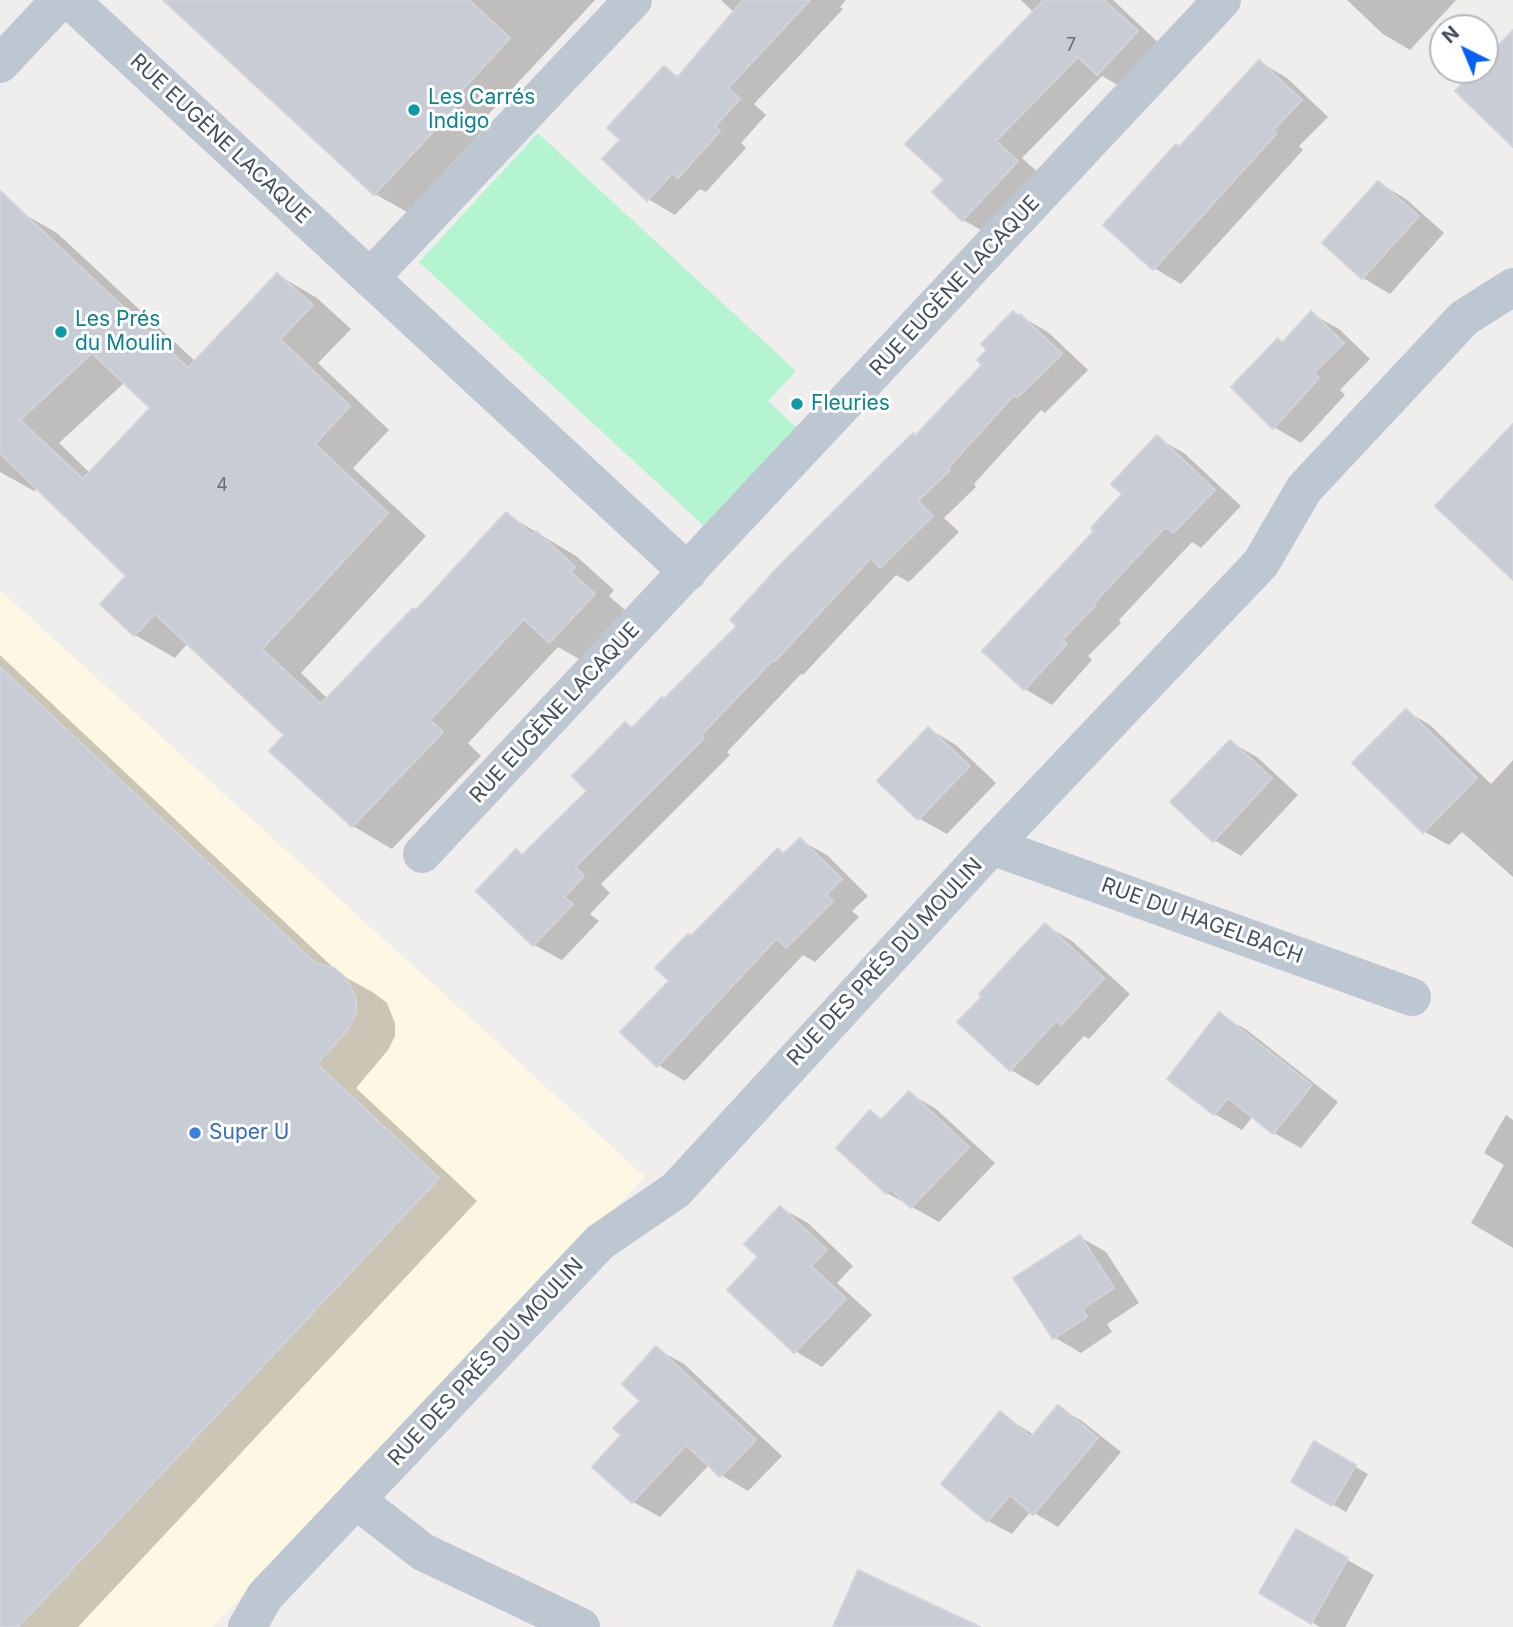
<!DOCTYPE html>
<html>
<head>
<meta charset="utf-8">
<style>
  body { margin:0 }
  #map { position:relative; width:1513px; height:1627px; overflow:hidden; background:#f0eded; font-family:Inter,sans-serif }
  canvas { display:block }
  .north { position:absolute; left:1429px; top:14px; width:70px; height:70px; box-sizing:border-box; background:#fff; border:2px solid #b4b9be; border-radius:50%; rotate:317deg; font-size:19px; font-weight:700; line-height:28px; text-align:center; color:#43505d }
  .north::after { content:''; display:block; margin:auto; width:24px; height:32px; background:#0461f4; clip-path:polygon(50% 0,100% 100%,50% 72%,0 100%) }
</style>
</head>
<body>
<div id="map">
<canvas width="1513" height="1627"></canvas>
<div class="north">N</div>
</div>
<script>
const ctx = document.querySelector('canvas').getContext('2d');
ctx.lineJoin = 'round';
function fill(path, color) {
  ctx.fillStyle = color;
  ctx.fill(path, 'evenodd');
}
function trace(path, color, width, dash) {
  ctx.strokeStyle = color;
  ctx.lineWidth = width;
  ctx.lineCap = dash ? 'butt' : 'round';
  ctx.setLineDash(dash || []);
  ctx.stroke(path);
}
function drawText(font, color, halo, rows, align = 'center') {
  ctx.font = font + ' Inter,sans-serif';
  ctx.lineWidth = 6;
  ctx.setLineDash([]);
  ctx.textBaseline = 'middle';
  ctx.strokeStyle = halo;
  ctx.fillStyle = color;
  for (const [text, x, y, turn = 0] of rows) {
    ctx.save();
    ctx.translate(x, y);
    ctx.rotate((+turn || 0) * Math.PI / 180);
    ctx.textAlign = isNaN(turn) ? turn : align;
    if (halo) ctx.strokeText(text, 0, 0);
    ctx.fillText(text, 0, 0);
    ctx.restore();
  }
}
fill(new Path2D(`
  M0 590 645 1177 212 1627H0Z`), '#fef7e3');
fill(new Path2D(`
  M538 133 796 371 768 401 798 429 706 528 419 262Z`), '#b5f4d0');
fill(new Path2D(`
  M166 0H595L485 118 490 123 407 212 375 194Z
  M721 0H846L840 7 843 9 754 104 766 115 741 143 746 148 706 192 700 189 675 215 648 199 623 140 665 69 680 77 735 13Z
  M1021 0H1113L1164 48 1125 89 1102 76 1022 158 1044 178 990 235 963 220 935 192 946 180 1034 13Z
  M1347 0H1456L1410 50 1383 34Z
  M1260 62 1287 78 1328 117 1299 146 1303 150 1181 284 1154 268 1180 149Z
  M1379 183 1406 199 1444 233 1390 294 1363 278 1324 243Z
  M17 210 57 233 196 362 278 275 317 298 351 329 318 363 389 430 353 468 426 536 301 673 328 699 417 612 506 514 576 556 614 590 609 596 634 618 590 665 558 647 468 743 481 756 392 849 353 826 286 735 188 643 175 658 135 635 102 604 129 575 38 487 34 491 0 472V228ZM125 382 152 408 91 474 59 443Z
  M1312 314 1339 329 1370 359 1340 390 1345 395 1301 443 1274 427 1278 340 1284 344Z
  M1020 316 1048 332 1088 370 1045 413 1041 410 974 484 976 487 944 518 959 532 909 582 896 575 803 675 801 674 727 752 730 755 601 884 610 893 590 914 599 921 562 960 534 945 478 891 516 851 524 856 590 791 626 724 634 729 665 701 739 626 985 365Z
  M1157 438 1184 453 1241 506 1201 548 1192 542 1119 620 1121 623 1088 656 1092 660 1052 705 1025 689 984 651 1096 531 1124 494Z
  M0 655 340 974 374 993 387 1003 395 1023V1036L388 1050 356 1088 477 1201 78 1627H0Z
  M1406 711 1430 725 1491 784 1513 760V877L1462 832 1449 845 1425 832 1355 763Z
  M929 729 956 745 996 783 947 834 920 819 880 781Z
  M1230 742 1257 757 1298 795 1241 856 1214 840Z
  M800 840 827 855 868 896 852 911 859 917 815 962 803 955 685 1081 658 1065 671 981 692 938 778 850 785 854Z
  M1045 925 1072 941 1130 994 1089 1039 1084 1036 1038 1086 1011 1070 959 1022Z
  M1220 1015 1247 1030 1338 1102 1301 1148 1274 1133 1253 1116 1242 1130 1215 1114 1170 1079Z
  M909 1093 936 1109 995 1163 939 1222 887 1193 838 1148 870 1112 884 1120Z
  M1506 1115 1513 1120V1248L1471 1223 1504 1165 1484 1153Z
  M781 1208 808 1223 853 1266 837 1283 872 1315 822 1367 795 1351 760 1256Z
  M1080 1237 1106 1252 1139 1303 1107 1324 1112 1332 1081 1353 1054 1337Z
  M657 1349 684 1364 782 1456 748 1491 721 1475 710 1464 660 1517 633 1502 643 1401Z
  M1058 1407 1082 1421 1121 1452 1058 1527 1031 1511 1012 1534 988 1521 1001 1414 1034 1435Z
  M1315 1444 1368 1474 1346 1512 1293 1481Z
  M1297 1531 1374 1575 1345 1627H1320L1262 1592Z`), '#0003');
const building = new Path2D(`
  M163 0H469L510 38 454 99 459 104 374 195Z
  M743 0H810L728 88 740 99 715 126 720 131 678 178 672 174 647 201 602 159 620 140 607 128 664 66 677 78Z
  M1044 0H1104L1138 31 1097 75 1078 57 996 141 1018 161 962 221 932 192 944 180 905 144Z
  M1513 30V147L1455 91 1475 70H1485V60Z
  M1259 60 1302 100 1273 130 1277 133 1153 270 1103 225 1176 144 1179 147Z
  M1378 181 1419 216 1362 279 1322 243Z
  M0 191 188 368 277 273 313 305 280 339 350 406 315 444 388 513 262 649 321 704 413 608 416 610 506 512 532 534 536 531 555 548 575 567 571 572 595 594 549 643 524 619 430 720 443 732 352 827 269 751 284 735 155 614 134 636 100 604 126 576 0 453ZM92 353 150 408 83 479 20 420Z
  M1013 311 1018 316 1020 314 1062 354 1017 398 1014 395 948 468 950 470 918 501 933 516 880 568 871 558 775 661 773 660 701 735 704 738 575 867 584 876 564 897 573 904 533 946 476 891 516 849 522 855 587 791 572 776 625 722 632 728 662 697 664 699 737 626 730 620 781 564 913 433 915 436 982 365 977 360 987 350 981 344Z
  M1311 311 1344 343 1314 373 1319 378 1273 429 1231 387 1278 338 1282 343Z
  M1513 424V580L1435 506Z
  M1157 435 1215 490 1173 533 1165 527 1093 604 1095 606 1062 640 1067 644 1024 690 982 651 1094 531 1091 528 1122 494 1111 484Z
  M0 667 315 963 334 968 347 979 356 999V1013L349 1028 317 1064 439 1178 18 1627H0Z
  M1406 709 1477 778 1423 833 1352 763Z
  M928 727 970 766 918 820 877 781Z
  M1230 740 1272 778 1213 842 1170 802Z
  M800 838 842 879 826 895 833 901 786 948 777 938 657 1067 620 1032 669 981 655 968 688 934 691 936 778 848 783 854Z
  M1045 923 1104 978 1061 1025 1057 1020 1010 1071 957 1022 982 997 979 994Z
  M1219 1012 1312 1085 1273 1134 1228 1098 1214 1115 1167 1079Z
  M909 1091 969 1147 911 1208 890 1189 886 1194 836 1148 870 1110 881 1120Z
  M780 1206 827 1250 811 1266 846 1299 794 1353 727 1290 758 1257 744 1244Z
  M1080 1235 1114 1288 1082 1309 1087 1317 1053 1339 1013 1278Z
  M656 1346 756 1440 720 1477 686 1445 632 1503 592 1467 621 1435 613 1428 640 1401 622 1384Z
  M1058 1405 1098 1438 1033 1515 1010 1495 987 1522 941 1484 1000 1411 1031 1437Z
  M1314 1441 1356 1465 1332 1506 1291 1482Z
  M1296 1529 1348 1558 1311 1624 1259 1593Z
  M858 1570 980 1627H833Z`);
fill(building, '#c8ccd4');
trace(building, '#d0d3da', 2);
trace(new Path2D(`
  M70 0 688 572
  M0 64 60 0
  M370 278 633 0
  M992 846 1412 997
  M422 854 1222 0
  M356 1500 423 1552 581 1627
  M247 1627 265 1596 600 1242 676 1190 992 846 1261 563 1304 489 1464 318 1513 287`), '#bcc7d2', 38);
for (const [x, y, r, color] of [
  [414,110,7,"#0f9aa8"],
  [61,332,7,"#0f9aa8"],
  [797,404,7,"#0f9aa8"],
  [195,1133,7,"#3f7fe0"]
]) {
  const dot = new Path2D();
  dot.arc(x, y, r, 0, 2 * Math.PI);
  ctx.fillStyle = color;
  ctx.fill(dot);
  trace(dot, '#fff', 2.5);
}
drawText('18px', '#646f7b', null, [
  ["7",1071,46],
  ["4",222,486]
]);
drawText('21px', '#0d838f', '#fff', [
  ["Les Carrés",428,98],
  ["Indigo",428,122],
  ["Les Prés",75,320],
  ["du Moulin",75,344],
  ["Fleuries",811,404]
], 'left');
drawText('21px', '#43505d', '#fff', [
  ["RUE EUGÈNE LACAQUE",220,139,43],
  ["RUE EUGÈNE LACAQUE",955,286,-47],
  ["RUE EUGÈNE LACAQUE",555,713,-47],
  ["RUE DU HAGELBACH",1202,921,20],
  ["RUE DES PRÉS DU MOULIN",885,962,-47],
  ["RUE DES PRÉS DU MOULIN",486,1362,-47]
]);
drawText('21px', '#366cbe', '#fff', [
  ["Super U",209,1133]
], 'left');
</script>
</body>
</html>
